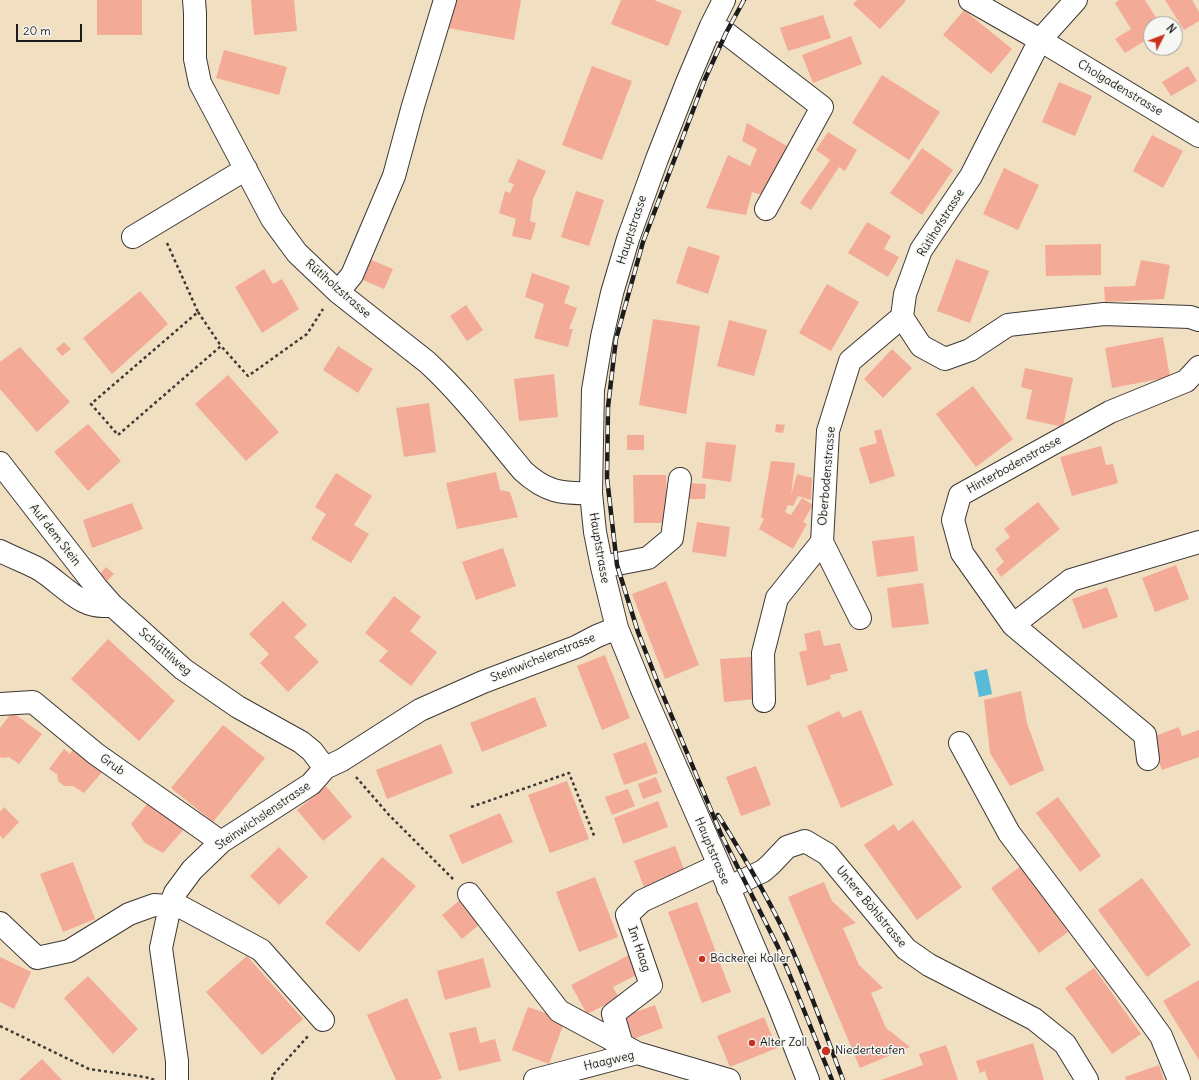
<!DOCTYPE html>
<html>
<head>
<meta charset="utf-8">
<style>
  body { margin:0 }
  #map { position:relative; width:1199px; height:1080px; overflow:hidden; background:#f1dfc2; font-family:Delius,sans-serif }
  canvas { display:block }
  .north { position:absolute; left:1143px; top:16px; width:40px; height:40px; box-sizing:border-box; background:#f6f6f2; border:1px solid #9f9f9c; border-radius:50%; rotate:48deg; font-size:11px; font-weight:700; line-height:16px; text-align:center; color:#1c1c1c }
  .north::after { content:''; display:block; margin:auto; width:14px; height:18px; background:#c8321e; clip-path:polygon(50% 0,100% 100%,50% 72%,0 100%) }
  .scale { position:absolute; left:16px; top:24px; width:66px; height:18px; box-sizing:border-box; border:2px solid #1c1c1c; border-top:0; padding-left:5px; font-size:12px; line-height:14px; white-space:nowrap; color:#1c1c1c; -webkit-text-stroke:3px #f6f6f2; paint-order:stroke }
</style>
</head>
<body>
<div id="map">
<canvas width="1199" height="1080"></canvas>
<div class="north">N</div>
<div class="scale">20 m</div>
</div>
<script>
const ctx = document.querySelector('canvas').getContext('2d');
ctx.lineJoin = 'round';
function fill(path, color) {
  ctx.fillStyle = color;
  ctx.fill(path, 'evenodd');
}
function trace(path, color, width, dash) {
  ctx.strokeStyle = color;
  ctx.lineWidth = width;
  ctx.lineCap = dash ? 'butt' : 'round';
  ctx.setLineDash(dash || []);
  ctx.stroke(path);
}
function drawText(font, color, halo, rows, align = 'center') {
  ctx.font = font + ' Delius,sans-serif';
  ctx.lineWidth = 3;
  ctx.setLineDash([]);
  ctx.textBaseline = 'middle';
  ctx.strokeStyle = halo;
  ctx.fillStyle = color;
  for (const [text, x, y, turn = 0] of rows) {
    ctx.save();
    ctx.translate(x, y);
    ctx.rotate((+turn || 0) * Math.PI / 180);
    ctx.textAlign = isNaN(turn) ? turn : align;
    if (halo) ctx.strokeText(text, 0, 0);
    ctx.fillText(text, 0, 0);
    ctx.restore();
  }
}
fill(new Path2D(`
  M987 669 992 694 979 697 974 672Z`), '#58bad6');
fill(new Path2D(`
  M97 0H142V35H97Z
  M251 0H294L297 31 254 35Z
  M453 0H521L514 40 448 28Z
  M621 0H654L682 11 668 46 611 24Z
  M857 0H904L906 1 880 29 853 4Z
  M1119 0H1145L1160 24H1151V37L1125 53 1115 39 1131 29 1115 3Z
  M1165 0H1192L1199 12V21L1184 30Z
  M964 10 1012 49 991 74 943 35Z
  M823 15 831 38 788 51 780 28Z
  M851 36 862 64 813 83 802 55Z
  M224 50 287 67 279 95 216 78Z
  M592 66 632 81 602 160 562 145Z
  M1188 66 1197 81 1171 96 1162 82Z
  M882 75 940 112 909 160 852 123Z
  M1059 82 1092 96 1075 136 1042 122Z
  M747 123 787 146 763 195 752 192 746 215 706 208 728 155 750 166 757 149 742 141Z
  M828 132 857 150 845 171 839 167 811 210 800 203 830 160 816 150Z
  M1152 135 1183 151 1163 188 1133 171Z
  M922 148 953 170 922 215 890 193Z
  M518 159 546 171 533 199 530 221 536 223 531 240 512 236 516 219 499 213 505 191 510 193 514 184 508 182Z
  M1004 168 1039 185 1018 230 983 214Z
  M576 191 604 200 589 246 561 237Z
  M867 222 891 236 884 249 899 257 888 277 848 253Z
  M1101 244V275L1046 276 1045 245Z
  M688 246 720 256 708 294 676 283Z
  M956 259 989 271 970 323 937 311Z
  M371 260 393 269 384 289 363 280Z
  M1141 260 1170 265 1164 299 1105 302 1104 287 1135 286Z
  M264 269 273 284 282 279 299 309 262 333 235 287Z
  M532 273 570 286 564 303 577 308 569 329H573L568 347 534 338 544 304 525 297Z
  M827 284 859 302 831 351 799 333Z
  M140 291 168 324 112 374 83 338Z
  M466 305 483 330 467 341 450 316Z
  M653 319 700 326 686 414 639 405Z
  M729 320 767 330 754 376 717 366Z
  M1163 337 1170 377 1112 388 1105 348Z
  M64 342 71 349 62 356 56 349Z
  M338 346 373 369 358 393 323 370Z
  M20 347 70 402 37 432 0 389V362Z
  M892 349 912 368 883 398 864 379Z
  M1025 368 1073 378 1063 427 1026 419 1032 390 1021 387Z
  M554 374 558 417 519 421 514 379Z
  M228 375 279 432 246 461 195 404Z
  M973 386 1013 439 976 467 936 414Z
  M429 403 436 452 404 457 396 408Z
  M88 424 121 461 88 491 54 452Z
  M776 424 785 425 783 433 775 432Z
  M881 429 895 476 870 484 859 448 877 443 874 431Z
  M627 435H644V450H627Z
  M706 442 736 445 731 482 702 478Z
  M1101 446 1106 465 1113 464 1118 483 1072 496 1060 457Z
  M771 461 795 463 791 495 797 474 812 478 811 500 798 496 793 506 788 505 785 512 791 515 802 498 813 505 803 522 807 524 793 549 759 529 764 519 761 517Z
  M496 472 500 490 510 492 518 517 457 529 446 483Z
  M336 473 372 496 354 525 369 534 351 563 311 539 326 514 315 507Z
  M633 475H666L667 523H634Z
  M688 483 706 484 705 499H688Z
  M1038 502 1060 529 1001 577 996 569 1004 562 995 549 1010 537 1004 529Z
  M132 503 143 529 92 548 83 520Z
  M697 522 730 527 726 557 692 552Z
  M914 536 918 571 877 577 872 541Z
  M503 548 516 586 476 600 462 562Z
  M1176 565 1189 599 1155 612 1142 578Z
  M106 567 114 574 107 581 100 574Z
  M666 581 699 665 665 679 632 594Z
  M923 583 929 624 892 628 887 588Z
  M1107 587 1118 617 1083 629 1072 599Z
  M394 596 421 617 410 631 437 652 411 686 379 661 388 651 365 633Z
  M283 601 307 625 294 637 319 662 288 692 260 663 269 654 249 634Z
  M820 630 824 646 840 643 848 671 830 675 831 679 807 686 799 652 807 650 804 634Z
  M108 639 175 701 139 741 71 679Z
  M605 655 630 718 602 730 577 666Z
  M752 657 756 699 724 702 720 659Z
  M1021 691 1027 723 1044 770 1010 786 990 753 984 700Z
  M535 697 547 726 482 752 470 723Z
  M861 710 893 785 841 808 807 726 839 711 843 718Z
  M12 712 42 734 19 764 9 757 2 758 0 757V728Z
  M223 725 265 758 213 822 171 788Z
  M1179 727 1182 736 1199 730V757L1162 770 1150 738Z
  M646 742 658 773 624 785 613 754Z
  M441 744 453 773 387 799 376 770Z
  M75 746 104 770 84 793 73 786H64L58 781 57 774 49 769 64 749 70 754Z
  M756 766 771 805 741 816 726 777Z
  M656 777 662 792 643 799 638 784Z
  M567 781 589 839 550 853 528 795Z
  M326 786 352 817 323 841 297 810Z
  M628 789 635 806 612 815 605 797Z
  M1058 797 1101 856 1080 872 1036 813Z
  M151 799 185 828 163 853 145 843 131 824Z
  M658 801 668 827 623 844 614 818Z
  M4 807 19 822 3 839 0 835V812Z
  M500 813 513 842 462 864 449 835Z
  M913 820 962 887 917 920 864 845 894 824 898 831Z
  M675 846 685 872 644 887 634 861Z
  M279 847 308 877 279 905 250 876Z
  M382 857 416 886 359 952 325 923Z
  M73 862 95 919 63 932 40 874Z
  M1021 866 1068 932 1039 953 991 888Z
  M595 877 618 937 579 952 556 892Z
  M1142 878 1191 945 1147 977 1098 910Z
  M824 882 832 901 856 923 843 928 859 965 883 988 871 993 886 1028 910 1047 860 1068 788 897Z
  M460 900 481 923 462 939 442 915Z
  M697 902 731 992 702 1003 668 912Z
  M631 954 640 973 613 987 619 998 587 1014 571 985Z
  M247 956 303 1019 262 1055 206 992Z
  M0 957 31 972 14 1009 0 1002Z
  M483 958 491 987 445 1000 437 971Z
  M1094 968 1141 1034 1112 1054 1065 988Z
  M88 976 138 1029 113 1054 64 998Z
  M1199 980V1060L1163 1001Z
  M407 998 442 1078 437 1080H396L367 1015Z
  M655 1005 663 1028 633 1039 625 1016Z
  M528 1007 565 1020 549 1064 512 1050Z
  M764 1017 777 1048 730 1067 717 1036Z
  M476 1027 480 1043 495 1039 501 1061 459 1071 449 1033Z
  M1033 1043 1044 1080H988L985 1071 980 1073 976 1061Z
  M946 1045 958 1080H881L923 1065 919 1054Z
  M42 1059 62 1080H19Z
  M1159 1065 1164 1080H1126L1125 1077Z`), '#f3aa96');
const minor = new Path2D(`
  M194 0 195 13V59L200 83 272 219 297 253 338 292 427 362C463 395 492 434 523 471 546 492 561 494 591 493
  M724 0 711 26 688 80 657 159 628 239 612 293 602 337 593 390 591 493 595 532 602 567 617 628 643 692 719 865 779 1006 808 1080
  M970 0 1040 40 1199 136
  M1076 0 1040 40 971 176 921 250 905 294 902 317 921 346 945 359 970 350 1008 325 1104 314 1190 317 1199 320
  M711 26 726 33 822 107 766 209
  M133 237 246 169
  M338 292 352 275 394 176 413 106 445 0
  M0 463 97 588 112 605 183 669 238 707 301 742 312 751 325 768
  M0 551C12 557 25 562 37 568 62 582 81 612 112 605
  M602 567 648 558 672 538 680 479
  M860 618 822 542 828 431 850 361 902 317
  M1013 625 1071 580 1199 542
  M764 701 763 653 777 598 822 542
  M0 704 33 702 96 754 221 842
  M960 743 1009 833 1135 1000 1161 1036 1179 1080
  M1148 759 1145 735 1013 625 962 553 953 520 960 495 1110 412 1186 381 1199 367
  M728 888 763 871 770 865 787 847 805 841 827 854 906 949 929 965 1034 1019 1065 1044 1087 1080
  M469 894 559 1011 637 1053
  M0 923 37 958 69 951 129 914 154 905 181 907 261 950 323 1020
  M622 1045 613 1014 651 985 627 915 642 901 719 865
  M177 1080V1061L161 948 170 906 175 893 192 870 221 842 311 784 325 768 342 760 420 710 483 682 576 647 597 636 617 628
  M535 1080 637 1053 729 1080`);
trace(minor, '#3c3935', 24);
trace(new Path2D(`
  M167 243 198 312 91 404 118 435 221 346 248 376 307 334 323 309
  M198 312 221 346
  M356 777 389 815 453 879
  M471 807 569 773 595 838
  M0 1026 89 1069 145 1077 155 1080
  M272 1080 273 1075 309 1035`), '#3c3935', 2.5, [3, 3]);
trace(minor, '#fff', 22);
const rail = new Path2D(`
  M744 0 726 33 705 79 643 242 616 339 608 407 607 478 617 565 638 632 657 681 721 834 778 947 793 983 832 1080
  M718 815C743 855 767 895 787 938 808 984 825 1033 843 1080`);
trace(rail, '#1c1c1c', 4.5);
trace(rail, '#f6f6f2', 3, [9]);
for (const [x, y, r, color] of [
  [702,959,4,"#c8321e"],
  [752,1043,4,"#c8321e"],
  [826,1051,5,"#c8321e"]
]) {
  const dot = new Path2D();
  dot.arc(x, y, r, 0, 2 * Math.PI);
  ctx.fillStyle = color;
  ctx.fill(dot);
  trace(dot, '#f6f6f2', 1.5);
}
drawText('12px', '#1c1c1c', '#f6f6f2', [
  ["Cholgadenstrasse",1120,88,31],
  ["Rütihofstrasse",941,223,-58],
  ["Hauptstrasse",632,230,-72],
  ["Rütiholzstrasse",338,289,41],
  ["Hinterbodenstrasse",1014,465,-29],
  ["Oberbodenstrasse",827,476,-85],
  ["Auf dem Stein",55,535,52],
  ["Hauptstrasse",599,548,80],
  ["Schlättliweg",165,652,41],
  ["Steinwichslenstrasse",543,658,-22],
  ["Grub",112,765,36],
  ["Steinwichslenstrasse",263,816,-34],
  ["Hauptstrasse",712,851,67],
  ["Untere Böhlstrasse",871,907,50],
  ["Im Haag",639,949,71],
  ["Haagweg",609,1061,-13]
]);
drawText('12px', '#1c1c1c', '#f6f6f2', [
  ["Bäckerei Koller",710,959],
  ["Alter Zoll",760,1043],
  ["Niederteufen",835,1051]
], 'left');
</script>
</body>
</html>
